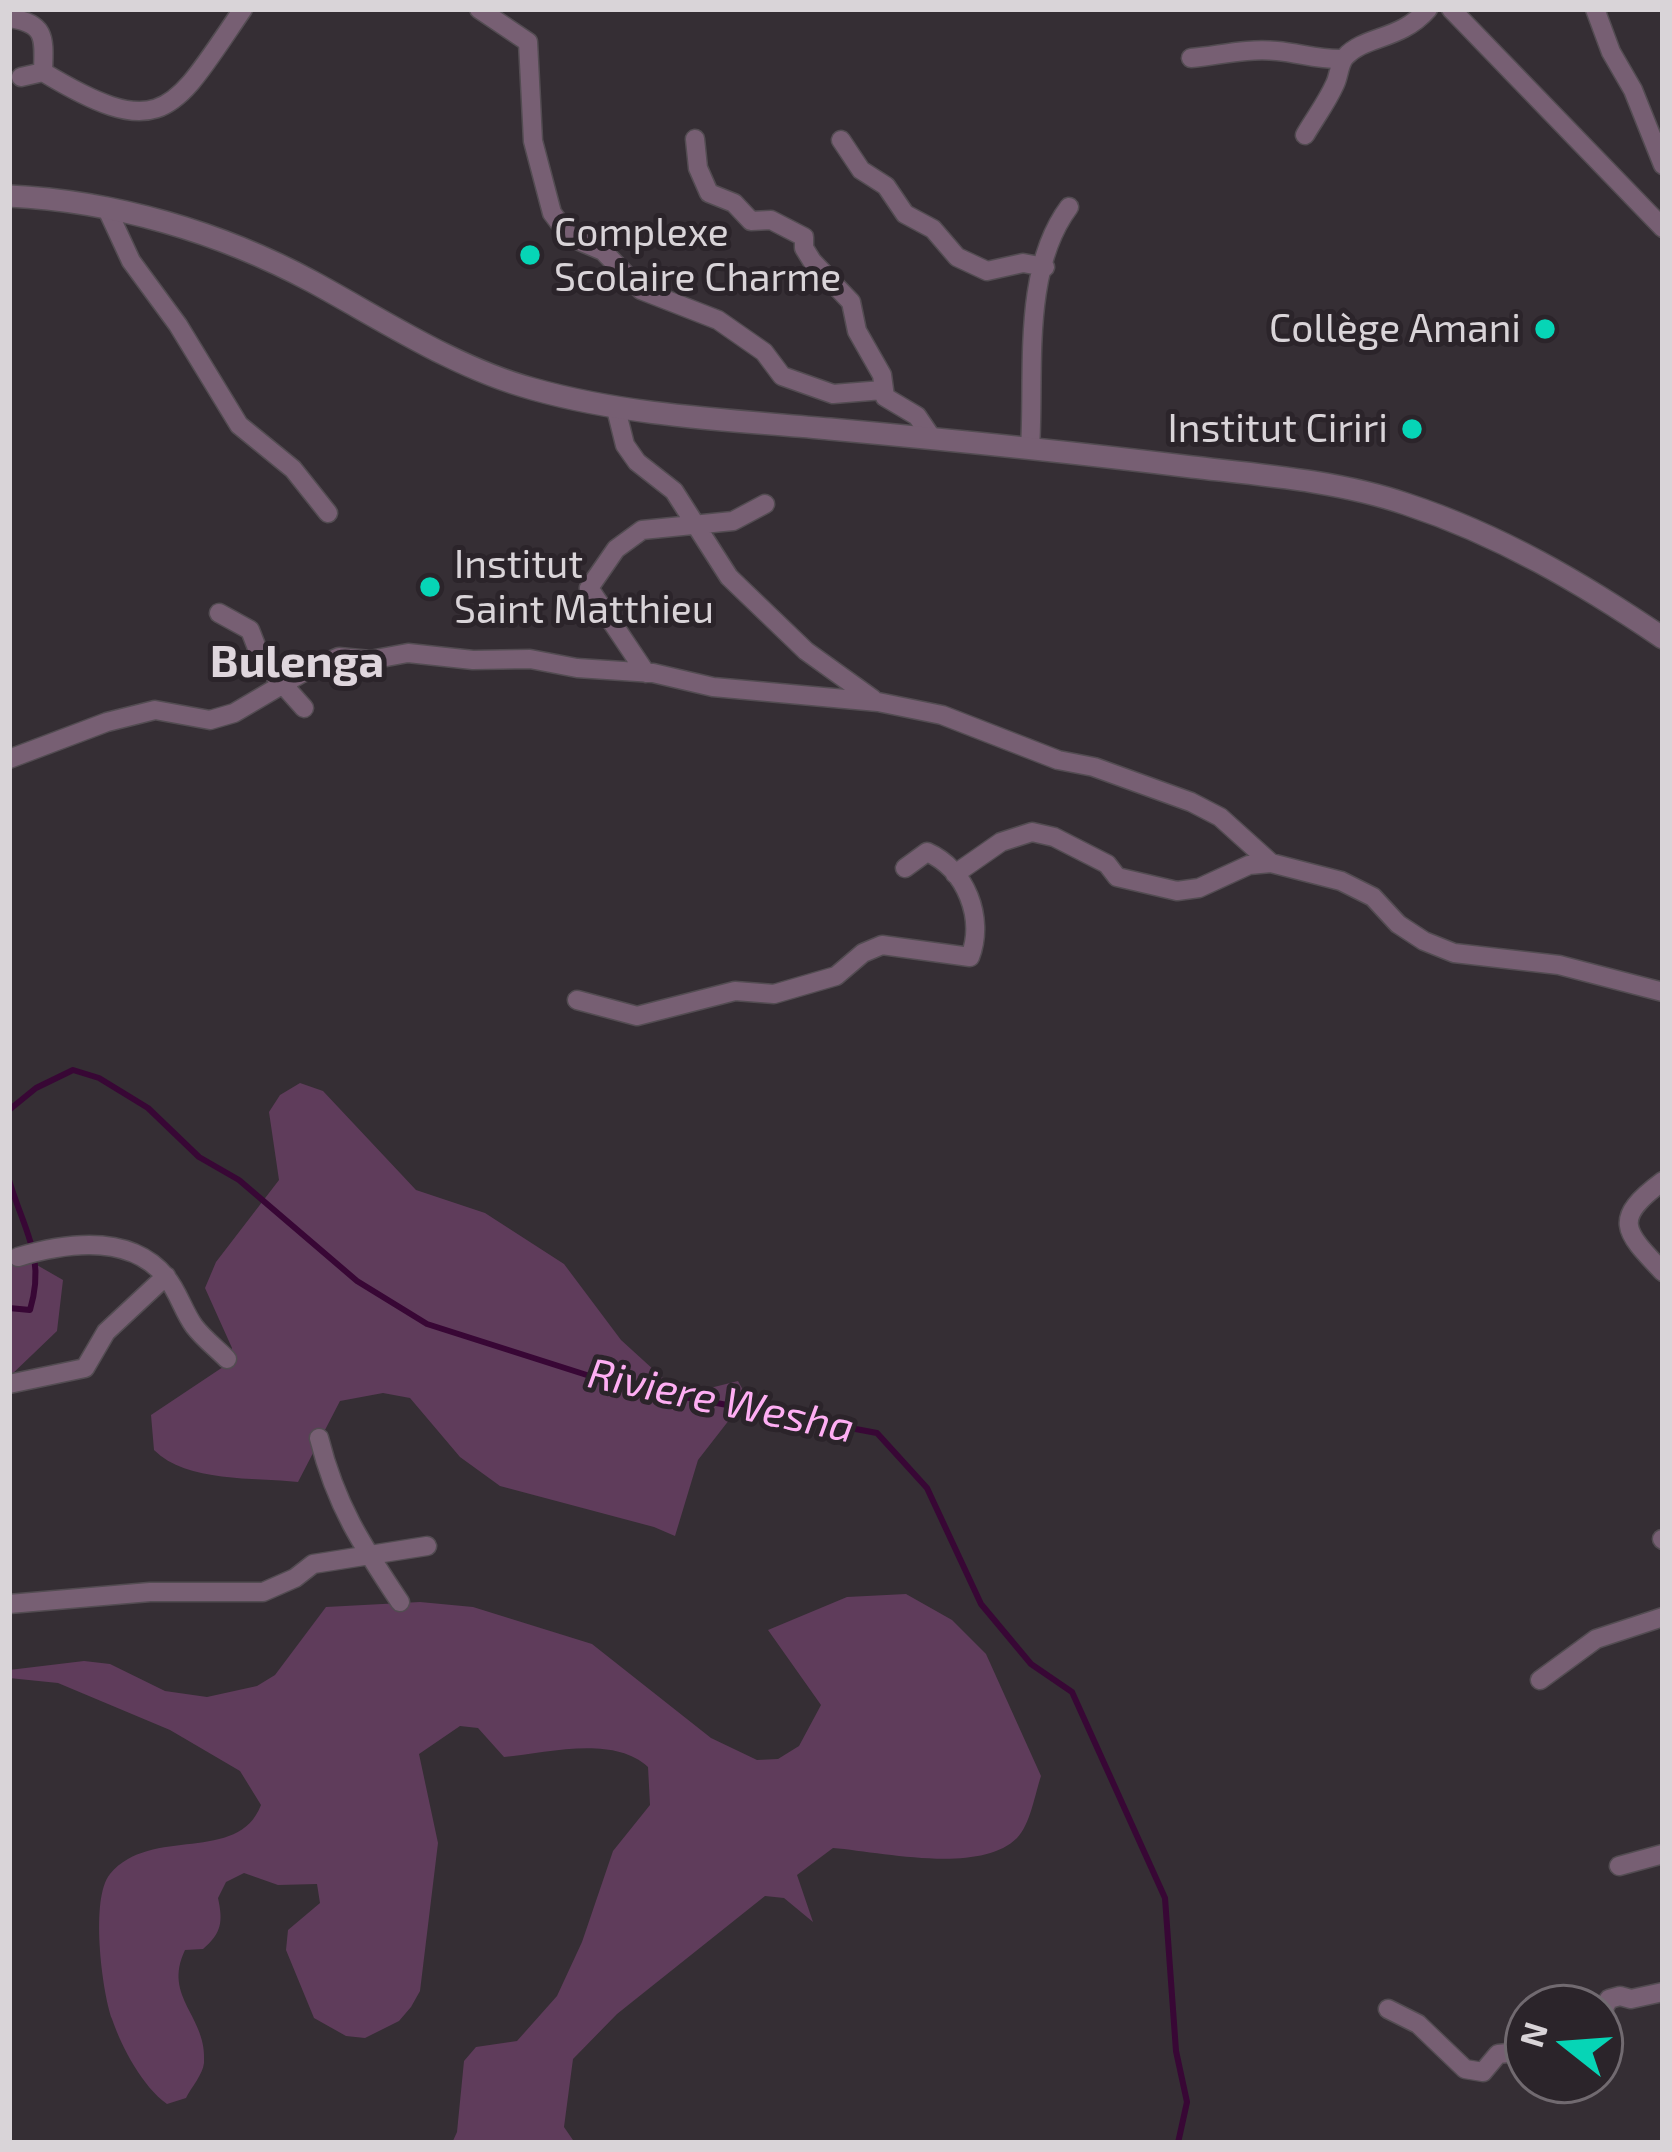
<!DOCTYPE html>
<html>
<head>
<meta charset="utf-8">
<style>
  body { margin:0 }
  #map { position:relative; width:1672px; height:2152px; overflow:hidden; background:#352e34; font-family:"Exo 2",sans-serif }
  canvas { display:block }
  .frame { position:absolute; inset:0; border:12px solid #d9d4d8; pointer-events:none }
  .north { position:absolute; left:1504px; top:1984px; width:120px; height:120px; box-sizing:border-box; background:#2b242a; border:3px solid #716a70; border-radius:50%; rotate:287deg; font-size:33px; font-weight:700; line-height:48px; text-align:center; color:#d9d4d8 }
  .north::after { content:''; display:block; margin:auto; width:42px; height:54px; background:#06d5b6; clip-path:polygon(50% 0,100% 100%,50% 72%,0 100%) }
</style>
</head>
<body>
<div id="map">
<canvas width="1672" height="2152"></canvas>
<div class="frame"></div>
<div class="north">N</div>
</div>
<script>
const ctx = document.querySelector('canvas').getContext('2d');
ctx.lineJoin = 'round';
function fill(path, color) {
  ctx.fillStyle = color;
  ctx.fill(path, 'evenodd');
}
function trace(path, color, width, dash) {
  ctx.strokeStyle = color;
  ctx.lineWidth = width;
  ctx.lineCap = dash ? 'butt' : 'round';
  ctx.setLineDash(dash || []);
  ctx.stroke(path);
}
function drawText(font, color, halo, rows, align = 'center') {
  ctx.font = font + ' "Exo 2",sans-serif';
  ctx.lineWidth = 10;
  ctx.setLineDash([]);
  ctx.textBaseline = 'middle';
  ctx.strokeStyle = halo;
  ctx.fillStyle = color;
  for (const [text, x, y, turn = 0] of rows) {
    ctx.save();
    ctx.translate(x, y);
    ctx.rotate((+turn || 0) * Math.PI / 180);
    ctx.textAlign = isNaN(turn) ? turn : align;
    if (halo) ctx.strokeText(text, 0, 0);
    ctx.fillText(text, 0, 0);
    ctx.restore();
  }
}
fill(new Path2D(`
  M300 1083 323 1091 416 1190 485 1213 564 1264 621 1340 666 1381 702 1390 738 1381 747 1397 698 1460 675 1536 654 1527 500 1486 460 1457 410 1398 383 1393 340 1401 298 1482C254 1477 187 1483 154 1450L151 1415 226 1365 232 1348 205 1288 216 1262 279 1180 269 1112 280 1095Z
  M9 1249 63 1280 57 1331 9 1377Z
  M906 1594 952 1620 986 1654 1041 1776C1035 1794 1030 1825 1017 1838 980 1875 882 1852 833 1848L797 1875 813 1922 784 1898 765 1896 617 2014 573 2059 564 2127 575 2143H452L457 2132 464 2061 476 2047 517 2041 557 1996 582 1942 613 1851 650 1805 648 1767C613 1735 548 1753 504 1757L478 1728 460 1726 419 1754 438 1843 420 1991 411 2007 399 2021 365 2038 346 2036 314 2018 286 1950 288 1930 320 1903 317 1884 278 1885 244 1873 226 1882 218 1898C223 1921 222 1933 203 1949L185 1950C162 1998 208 2016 204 2063 203 2074 191 2088 186 2098L167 2104C143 2087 122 2048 112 2019 102 1991 90 1898 110 1874 151 1825 238 1865 261 1805L240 1771 170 1730 58 1683 9 1678V1670L84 1661 110 1664 165 1691 207 1697 257 1686 275 1675 326 1607 420 1602 473 1607 592 1644 711 1738 757 1760 778 1759 799 1746 821 1705 768 1630 847 1597Z`), '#5f3c5b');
trace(new Path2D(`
  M9 1110 36 1088 73 1070 99 1078 148 1108 199 1157 239 1180 357 1281 427 1324 615 1384 877 1433 927 1488 981 1604 1031 1664 1072 1692 1165 1898 1176 2051 1187 2102 1178 2143
  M9 1180C24 1231 46 1256 30 1310L9 1308`), '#380735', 6);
const minor = new Path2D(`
  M479 9 528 42 533 141 552 213 570 237 603 251 641 290 718 320 764 352 782 376 833 394 883 390
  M1451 9 1663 228
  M1595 9 1611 52 1633 90 1663 165
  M9 18C47 23 44 39 43 72
  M1191 58C1221 55 1247 48 1277 51 1300 53 1319 60 1343 59
  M21 77 43 72C164 145 173 111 243 9
  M1305 135C1315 118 1327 102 1335 84 1339 76 1339 64 1345 57 1365 35 1400 41 1428 9
  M695 139 698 168 709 193 734 203 751 221 771 220 804 237V248L812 261 851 302 857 331 882 375 885 397 917 416 932 438
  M841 140 861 170 886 186 905 214 933 229 957 257 987 271 1023 263 1045 267
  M106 207 131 261 178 325 239 425 293 469 328 513
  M616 409 625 445 637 462 674 491 729 577 806 651 873 699
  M1030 448C1035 374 1021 271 1069 207
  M219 613 250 630 262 661 304 708
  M646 673 589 588 616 549 642 530 733 521 765 504
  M9 759 107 722 155 710 210 720 234 713 302 673 339 657 370 660 408 653 473 660 530 659 577 668 653 673 713 687 878 702 942 715 1058 760 1094 767 1191 802 1220 817 1271 863 1341 881 1373 897 1398 924 1424 941 1454 953 1559 965 1663 992
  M955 874 1001 842 1032 832 1054 837 1107 864 1117 877 1177 891 1199 888 1249 865 1271 863
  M577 1000 637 1016 735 991 774 994 836 976 863 953 882 945 970 957C985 918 966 869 927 852L905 868
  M1663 1181C1612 1219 1623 1230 1663 1272
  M18 1257C65 1243 130 1233 166 1277 178 1291 183 1311 194 1326 203 1338 216 1348 227 1359
  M9 1384 85 1368 106 1332 166 1276
  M319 1438C336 1506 362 1545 400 1602
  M1662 1539 1663 1540
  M9 1604 150 1592H263L295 1578 313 1564 427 1546
  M1540 1680 1596 1639 1663 1617
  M1619 1866 1663 1854
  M1388 2009 1418 2024 1465 2069 1483 2072 1498 2054 1528 2051
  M1600 2015 1609 1999 1620 1996 1631 1999 1663 1992`);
const tertiary = new Path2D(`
  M9 196C114 201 220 232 313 282 383 320 455 368 533 389 629 416 731 420 830 429 951 440 1071 452 1192 467 1262 475 1339 481 1406 504 1500 535 1582 583 1663 638`);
trace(minor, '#534c52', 21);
trace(tertiary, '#534c52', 24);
trace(minor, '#775f73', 18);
trace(tertiary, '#775f73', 21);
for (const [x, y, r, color] of [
  [530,255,12,"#06d5b6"],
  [1545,329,12,"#06d5b6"],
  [1412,429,12,"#06d5b6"],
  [430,587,12,"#06d5b6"]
]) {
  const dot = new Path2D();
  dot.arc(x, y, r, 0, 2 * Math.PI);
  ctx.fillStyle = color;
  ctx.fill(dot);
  trace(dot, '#2b242a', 4.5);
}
drawText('39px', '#d9d4d8', '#2b242a', [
  ["Complexe",554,233],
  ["Scolaire Charme",554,278],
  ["Collège Amani",1521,329,"right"],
  ["Institut Ciriri",1388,429,"right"],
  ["Institut",454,565],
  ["Saint Matthieu",454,610]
], 'left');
drawText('italic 42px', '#feaef3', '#2b242a', [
  ["Riviere Wesha",721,1401,12]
]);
drawText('bold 45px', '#dfd6dd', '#2b242a', [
  ["Bulenga",297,662]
]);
</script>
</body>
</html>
